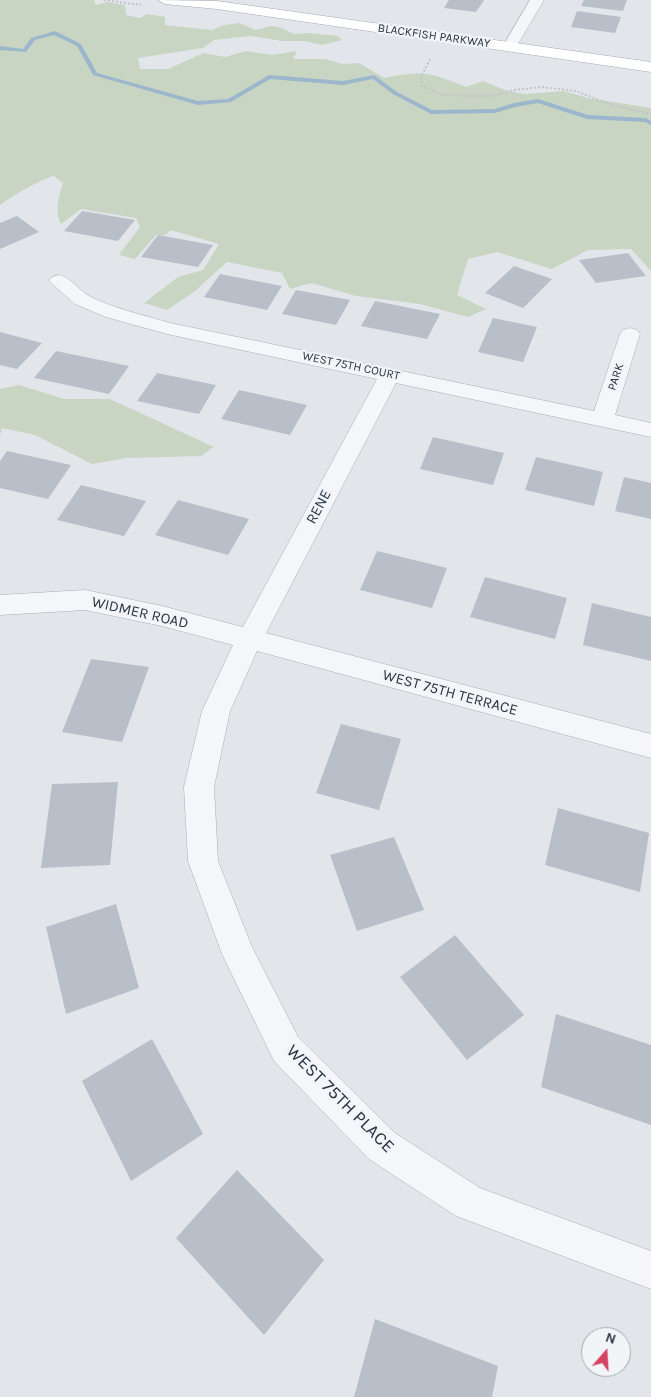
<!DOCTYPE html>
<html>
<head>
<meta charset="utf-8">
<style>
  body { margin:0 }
  #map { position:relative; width:651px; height:1397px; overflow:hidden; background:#e2e6eb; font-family:Karla,sans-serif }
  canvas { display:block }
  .north { position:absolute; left:581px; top:1327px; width:50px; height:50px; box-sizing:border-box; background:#f2f5f8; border:1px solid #a2a8b0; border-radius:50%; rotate:19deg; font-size:14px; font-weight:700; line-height:20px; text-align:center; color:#293443 }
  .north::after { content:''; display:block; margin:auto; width:18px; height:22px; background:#d34462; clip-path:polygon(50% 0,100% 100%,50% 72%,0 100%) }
</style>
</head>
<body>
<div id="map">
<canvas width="651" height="1397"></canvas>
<div class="north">N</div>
</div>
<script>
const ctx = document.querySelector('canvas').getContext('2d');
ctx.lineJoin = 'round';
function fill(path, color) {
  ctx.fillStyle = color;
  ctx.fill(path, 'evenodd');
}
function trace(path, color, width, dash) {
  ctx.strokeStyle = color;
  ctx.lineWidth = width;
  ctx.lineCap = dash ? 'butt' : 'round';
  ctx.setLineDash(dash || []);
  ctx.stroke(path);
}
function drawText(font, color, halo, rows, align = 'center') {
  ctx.font = font + ' Karla,sans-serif';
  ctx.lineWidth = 4.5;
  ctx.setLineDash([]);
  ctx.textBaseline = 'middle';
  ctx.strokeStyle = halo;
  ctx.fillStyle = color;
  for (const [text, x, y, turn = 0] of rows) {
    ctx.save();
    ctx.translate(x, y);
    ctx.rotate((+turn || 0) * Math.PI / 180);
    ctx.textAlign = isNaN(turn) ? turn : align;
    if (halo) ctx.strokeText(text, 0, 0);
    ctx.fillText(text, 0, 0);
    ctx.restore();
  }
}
fill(new Path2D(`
  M0 0H94L96 5 107 2 125 5 126 15 140 18 147 14 165 17V25L212 30 224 25 240 23 255 30 271 26 282 28 294 34 309 33 338 36 342 40 322 45 305 41H282L250 36 214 40 203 48 138 58 140 69H168L204 53 225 57 246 51 272 55 297 51 293 59H325L343 64 359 63 384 78C421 70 431 72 466 87L483 81 505 90 524 94 564 91 588 98 651 108V271L631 249 588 250 552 269 497 252 468 259 457 295 486 309 468 317 420 304 356 296 311 283 290 289 282 273 227 262 195 291 167 310 144 303 178 277 203 270 219 244 171 230 165 235H156L135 259 119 255 140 227 136 218 81 209 61 224C54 209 59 198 63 183L54 176C43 178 10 197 0 205Z
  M19 385 64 399H110L214 447 201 456 126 458 92 464 35 435 2 428 0 435V389Z`), '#c8d5c3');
fill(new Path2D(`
  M55 31 81 44 97 73 198 101 228 99 269 75 343 81 374 75 397 92 432 110 495 109 514 103 538 99 588 115 646 118 651 121V125L645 122 587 119 538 103 515 107 495 113 431 114 393 94 373 79 343 85 270 79 231 102 198 105 93 75 77 46 54 35 35 40 26 52 0 50V46L23 49 31 38Z`), '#9cb6cc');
fill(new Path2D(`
  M449 0H484L476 12 444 8Z
  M584 0H627L623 11 581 6Z
  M577 11 621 17 615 33 571 27Z
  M82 211 135 220 118 241 64 231Z
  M17 216 39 232 0 249V223Z
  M158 235 213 245 198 267 141 257Z
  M628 253 646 276 596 283 579 260Z
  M514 266 552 279 523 308 485 293Z
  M220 274 282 286 267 310 204 297Z
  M296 290 350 300 336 325 282 314Z
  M375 301 440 314 427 339 361 326Z
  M493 318 537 327 523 362 478 352Z
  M0 332 42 343 17 369 0 365Z
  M56 351 129 366 109 394 34 378Z
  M157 373 216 385 199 414 137 401Z
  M239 390 307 405 290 435 221 419Z
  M433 437 504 453 493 485 420 469Z
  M7 451 71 465 48 499 0 488V461Z
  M536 457 603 472 594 506 525 490Z
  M624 477 651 483V519L615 511Z
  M81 485 146 501 124 536 57 520Z
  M178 500 249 519 228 555 155 535Z
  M377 551 447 568 432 608 360 590Z
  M485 577 567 598 555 639 470 617Z
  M592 603 651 617V661L583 645Z
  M91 659 149 667 122 742 62 732Z
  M341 724 401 739 379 810 316 793Z
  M118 782 110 865 41 868 52 784Z
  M558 808 649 833 640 892 545 865Z
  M394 837 424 910 357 931 330 855Z
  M116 904 139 988 66 1014 46 927Z
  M455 935 524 1015 467 1060 400 977Z
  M556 1014 651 1045V1125L541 1087Z
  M152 1039 203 1134 131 1181 82 1081Z
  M237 1170 324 1260 264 1335 176 1238Z
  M375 1319 498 1366 492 1397H354Z`), '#b9bfc8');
const minor = new Path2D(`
  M530 0H544L515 49H505L503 46Z
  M59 275C72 278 79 291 91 297 116 309 143 315 170 323L594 411 620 334 623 330 630 328 637 330 640 334 615 415 651 423V437L396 383 266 633 651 734V758L257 651 230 711 214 787 218 861 252 947 298 1037 395 1133 480 1188 651 1251V1289L456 1216 369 1159 274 1061 222 954 188 861 184 787 202 711 233 645 162 626 85 610 0 615V595L85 590 162 606 243 627 377 379 167 334 106 317 75 304 49 281 52 277Z`);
const major = new Path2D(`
  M158 0 217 1 651 62V72L217 9 165 4Z`);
trace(minor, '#a7adb5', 1);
trace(major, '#a1abb7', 1);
trace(new Path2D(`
  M104 0 141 5
  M430 59 421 77 422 86 443 95 467 96H493L513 90 542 87 576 91 612 105 651 114`), '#c0c4ca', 2, [2, 2]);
fill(minor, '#f5f6f9');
fill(major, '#fff');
drawText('12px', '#293443', '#f2f5f8', [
  ["BLACKFISH PARKWAY",434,36,8],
  ["WEST 75TH COURT",351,366,12],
  ["PARK",616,377,-72]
]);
drawText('15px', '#293443', '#f2f5f8', [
  ["RENE",319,507,-62],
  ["WIDMER ROAD",140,613,13],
  ["WEST 75TH TERRACE",450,693,15]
]);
drawText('18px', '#293443', '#f2f5f8', [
  ["WEST 75TH PLACE",340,1099,45]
]);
</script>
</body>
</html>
